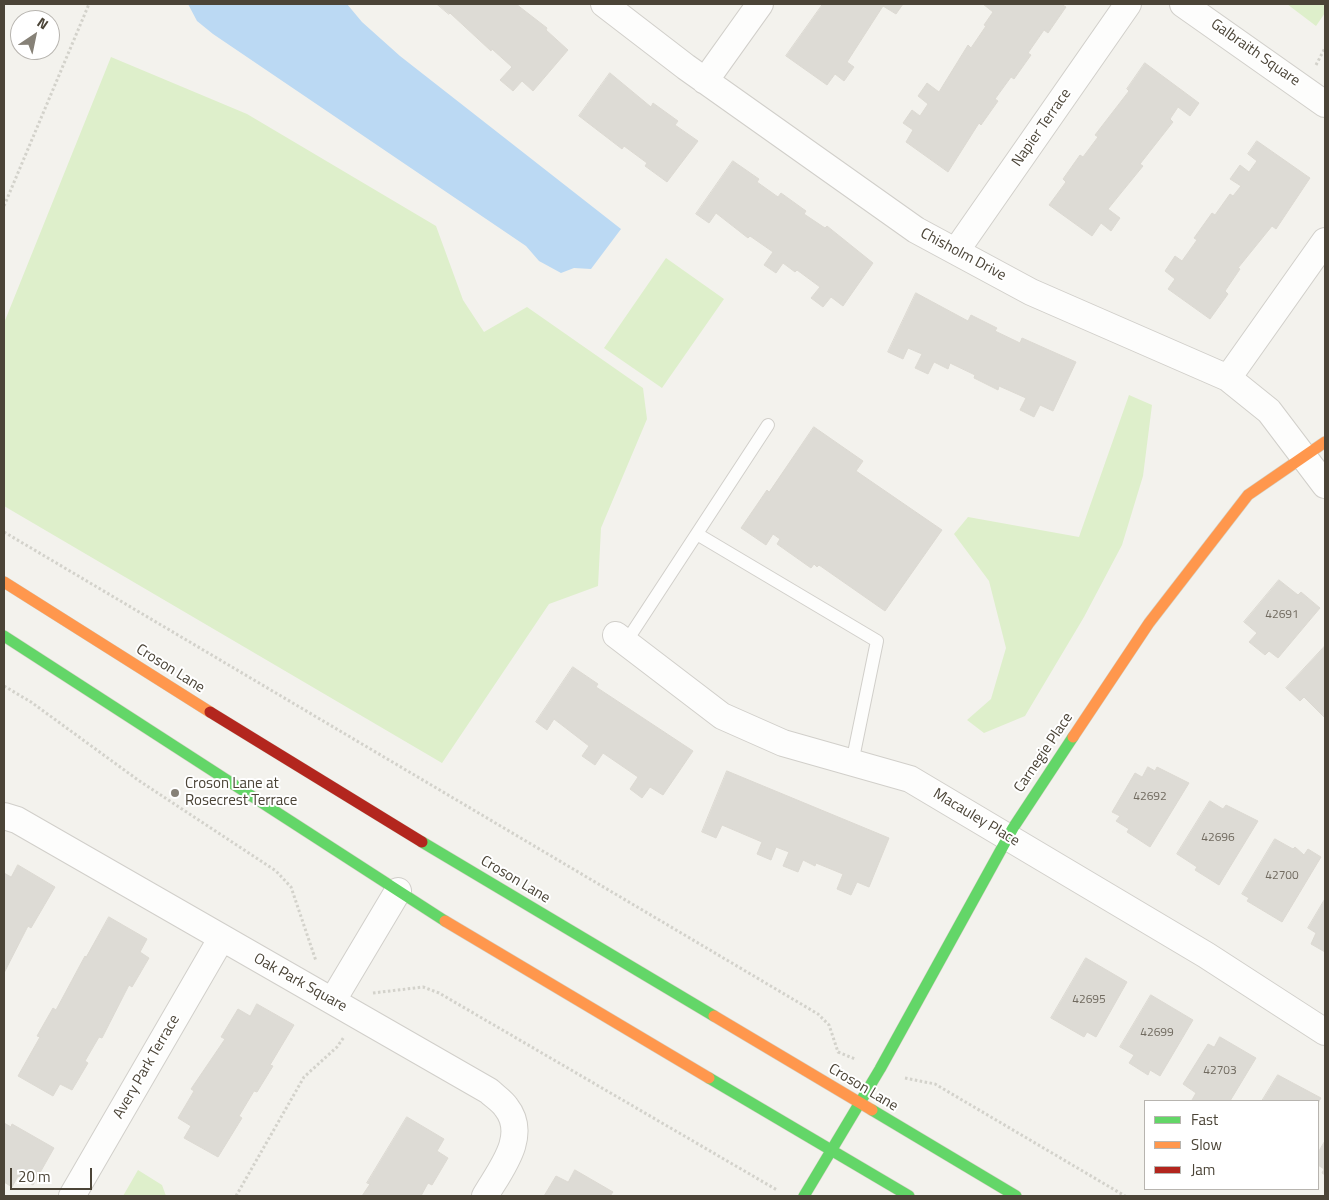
<!DOCTYPE html>
<html>
<head>
<meta charset="utf-8">
<style>
  body { margin:0 }
  #map { position:relative; width:1329px; height:1200px; overflow:hidden; background:#f3f2ed; font-family:"Titillium Web",sans-serif }
  canvas { display:block }
  .frame { position:absolute; inset:0; border:5px solid #4b4437; pointer-events:none }
  .legend { position:absolute; left:1144px; top:1100px; width:175px; height:90px; box-sizing:border-box; background:#fff; border:1px solid #b7b4af; margin:0; padding:6px 9px; list-style:none; font-size:15px; color:#4b4437 }
  .legend li { display:flex; align-items:center; gap:10px; height:25px }
  .legend b { width:25px; border:1px solid #b7b4af }
  .north { position:absolute; left:10px; top:10px; width:50px; height:50px; box-sizing:border-box; background:#fff; border:1px solid #b7b4af; border-radius:50%; rotate:34deg; font-size:14px; font-weight:700; line-height:20px; text-align:center; color:#4b4437 }
  .north::after { content:''; display:block; margin:auto; width:18px; height:22px; background:#868177; clip-path:polygon(50% 0,100% 100%,50% 72%,0 100%) }
  .scale { position:absolute; left:10px; top:1168px; width:82px; height:22px; box-sizing:border-box; border:2px solid #4b4437; border-top:0; padding-left:6px; font-size:15px; line-height:18px; white-space:nowrap; color:#4b4437; -webkit-text-stroke:4px #fff; paint-order:stroke }
</style>
</head>
<body>
<div id="map">
<canvas width="1329" height="1200"></canvas>
<div class="frame"></div>
<ul class="legend">
<li><b style="height:6px;background:#63d668"></b>Fast</li>
<li><b style="height:6px;background:#ff974d"></b>Slow</li>
<li><b style="height:6px;background:#b3261e"></b>Jam</li>
</ul>
<div class="north">N</div>
<div class="scale">20 m</div>
</div>
<script>
const ctx = document.querySelector('canvas').getContext('2d');
ctx.lineJoin = 'round';
function fill(path, color) {
  ctx.fillStyle = color;
  ctx.fill(path, 'evenodd');
}
function trace(path, color, width, dash) {
  ctx.strokeStyle = color;
  ctx.lineWidth = width;
  ctx.lineCap = dash ? 'butt' : 'round';
  ctx.setLineDash(dash || []);
  ctx.stroke(path);
}
function drawText(font, color, halo, rows, align = 'center') {
  ctx.font = font + ' "Titillium Web",sans-serif';
  ctx.lineWidth = 4;
  ctx.setLineDash([]);
  ctx.textBaseline = 'middle';
  ctx.strokeStyle = halo;
  ctx.fillStyle = color;
  for (const [text, x, y, turn = 0] of rows) {
    ctx.save();
    ctx.translate(x, y);
    ctx.rotate((+turn || 0) * Math.PI / 180);
    ctx.textAlign = isNaN(turn) ? turn : align;
    if (halo) ctx.strokeText(text, 0, 0);
    ctx.fillText(text, 0, 0);
    ctx.restore();
  }
}
fill(new Path2D(`
  M1287 4H1325V13L1316 26Z
  M111 57 247 114 436 226 463 300 484 332 527 307 643 388 647 419 601 528 598 586 549 604 442 763 4 506V323Z
  M666 258 724 299 662 388 604 348Z
  M1129 395 1152 405 1143 476 1122 545 1084 617 1025 716 984 733 967 720 991 699 1006 648 989 581 954 534 968 517 1079 537Z
  M138 1170 162 1185 166 1196H123Z`), '#deefcb');
fill(new Path2D(`
  M188 4H347L362 22 400 56 621 229 591 269 574 268 561 273 539 261 526 246 213 34 197 21Z`), '#bbd9f3');
const building = new Path2D(`
  M437 4H516L547 28 546 30 568 50 533 91 522 81 513 91 500 80 512 67 492 49 491 51 450 13 449 14Z
  M823 4H903L896 14 883 6 847 62 854 67 844 81 835 74 827 85 786 56Z
  M1061 4 1066 7 1048 33 1044 30 1028 53 1031 55 1014 79 1011 77 995 99 998 101 981 125 979 123 948 172 906 142 913 130 903 123 912 110 920 116 928 104 918 96 927 83 939 92 968 45 971 48 986 26 984 25 993 12 983 4Z
  M1145 63 1199 103 1190 116 1178 107 1170 119 1173 122 1140 164 1143 166 1108 209 1120 218 1111 231 1101 223 1092 236 1049 205 1066 182 1063 179 1080 155 1083 157 1098 137 1095 135 1129 91 1127 89Z
  M610 73 651 107 653 103 678 121 675 125 698 141 667 182 645 166 647 163 624 146 622 149 579 116Z
  M1257 141 1310 178 1276 229 1272 226 1238 268 1240 269 1225 291 1228 294 1210 319 1168 289 1175 279 1165 271 1175 256 1182 261 1197 240 1194 238 1212 213 1215 215 1230 194 1233 196 1241 186 1230 179 1240 165 1249 172 1257 161 1248 154Z
  M733 161 759 179 757 182 778 197 781 193 806 211 804 214 825 228 827 226 873 263 843 306 831 297 823 307 811 298 820 287 797 270 795 272 783 263 776 273 764 265 773 252 750 236 748 238 716 213 709 223 696 214Z
  M916 293 968 321 971 315 997 328 995 331 1020 343 1022 338 1076 362 1053 411 1040 405 1034 417 1020 410 1026 398 999 386 998 390 974 378 975 375 950 363 948 369 934 362 928 374 915 368 922 354 908 348 903 359 888 352Z
  M814 427 863 461 856 471 942 530 885 611 819 565 817 567 814 564 811 568 777 544 780 539 773 534 766 545 741 528 767 490 769 492Z
  M1279 580 1298 595 1301 592 1320 608 1278 658 1269 651 1265 655 1249 642 1257 633 1244 622Z
  M1325 646V718L1304 697 1300 701 1286 688Z
  M573 667 598 684 596 687 693 751 663 795 650 787 642 798 630 789 638 777 603 753 595 765 582 756 589 746 554 719 547 730 536 722Z
  M1148 767 1155 771 1157 767 1189 783 1150 847 1127 832 1129 829 1116 821 1120 816 1112 812 1135 773 1142 777Z
  M727 771 889 838 869 887 857 882 851 895 837 889 843 874 816 863 815 866 803 860 798 872 783 866 789 852 776 847 771 860 757 854 762 842 722 825 716 838 702 832Z
  M1210 801 1223 809 1226 805 1258 821 1219 885 1195 870 1197 867 1177 854Z
  M1275 839 1293 849 1295 847 1304 855 1308 849 1321 857 1282 922 1247 901 1249 898 1242 894Z
  M18 865 55 887 31 928 28 926 4 973V873L11 877Z
  M1325 899V952L1311 944 1316 933 1308 928Z
  M109 917 147 939 140 952 149 958 132 987 129 985 102 1038 99 1037 85 1061 88 1063 72 1090 60 1084 53 1096 18 1076 40 1037 37 1036 53 1008 56 1010 85 956 86 957Z
  M1086 958 1127 982 1096 1037 1087 1032 1084 1037 1051 1018Z
  M1151 995 1193 1020 1160 1076 1150 1070 1148 1075 1129 1063 1134 1055 1120 1047Z
  M257 1004 294 1025 270 1065 273 1066 257 1092 254 1091 239 1116 242 1118 218 1157 184 1138 191 1126 178 1118 194 1091 191 1089 225 1039 221 1037 238 1009 250 1016Z
  M1220 1037 1256 1058 1230 1101H1194L1192 1100 1196 1093 1183 1084 1208 1044 1214 1047Z
  M1278 1075 1321 1098 1318 1103V1101H1262Z
  M407 1117 444 1139 437 1151 448 1158 432 1185 428 1183 421 1196H362L370 1184 367 1183Z
  M4 1123 11 1127 12 1124 54 1148 33 1185 18 1176 12 1187 4 1182Z
  M1325 1141V1175L1322 1173 1324 1169 1318 1165V1153Z
  M575 1170 613 1192 610 1196H544L556 1176 568 1182Z`);
fill(building, '#dddbd5');
trace(building, '#dcd9d2', 1);
const lane = new Path2D(`
  M697 534 877 641 852 763
  M626 642 768 425`);
const street = new Path2D(`
  M604 4 686 67 916 230 1031 292 1228 378 1269 411 1325 485
  M1183 4 1325 104
  M705 81 760 4
  M956 251 1128 4
  M1228 378 1325 241
  M616 635 722 716 783 743 910 779 1206 955 1325 1032
  M4 816 17 820 489 1091C494 1096 502 1101 506 1107 529 1136 500 1170 485 1196
  M333 1000 398 891
  M72 1196 221 939`);
const fast = new Path2D(`
  M4 636 445 921
  M422 842 714 1016
  M709 1078 909 1196
  M872 1110 1016 1196
  M804 1196 880 1069 1013 828 1073 737`);
const slow = new Path2D(`
  M4 582 210 712
  M1073 737 1149 623 1248 495 1325 442
  M445 921 709 1078
  M714 1016 872 1110`);
const jam = new Path2D(`
  M210 712 422 842`);
trace(lane, '#d1cfca', 14);
trace(street, '#d1cfca', 28);
trace(fast, '#d3d0c3', 12);
trace(slow, '#d3d0c3', 12);
trace(jam, '#d3d0c3', 12);
trace(new Path2D(`
  M1316 65 1325 48
  M4 206 89 4
  M4 532 818 1014 829 1025 838 1052 855 1059
  M4 686 31 702 138 780 276 871 291 887 316 961
  M373 993 423 987 439 993 777 1190
  M905 1078 935 1084 1125 1196
  M236 1196 304 1077 337 1047 344 1037`), '#d3d2cb', 3, [2.5, 2.5]);
trace(lane, '#fdfdfc', 12);
trace(street, '#fdfdfc', 26);
trace(fast, '#63d668', 11);
trace(slow, '#ff974d', 11);
trace(jam, '#b3261e', 11);
for (const [x, y, r, color] of [
  [175,793,5,"#868177"]
]) {
  const dot = new Path2D();
  dot.arc(x, y, r, 0, 2 * Math.PI);
  ctx.fillStyle = color;
  ctx.fill(dot);
  trace(dot, '#fff', 2);
}
drawText('12px', '#706a5f', null, [
  ["42691",1282,615],
  ["42692",1150,797],
  ["42696",1218,838],
  ["42700",1282,876],
  ["42695",1089,1000],
  ["42699",1157,1033],
  ["42703",1220,1071]
]);
drawText('15px', '#4b4437', '#fff', [
  ["Galbraith Square",1255,53,35],
  ["Napier Terrace",1042,128,-55],
  ["Chisholm Drive",963,255,28],
  ["Croson Lane",170,669,32],
  ["Carnegie Place",1044,753,-56],
  ["Macauley Place",976,818,31],
  ["Croson Lane",515,880,31],
  ["Oak Park Square",300,983,29],
  ["Avery Park Terrace",147,1067,-60],
  ["Croson Lane",863,1088,31]
]);
drawText('15px', '#4b4437', '#fff', [
  ["Croson Lane at",185,784],
  ["Rosecrest Terrace",185,801]
], 'left');
</script>
</body>
</html>
